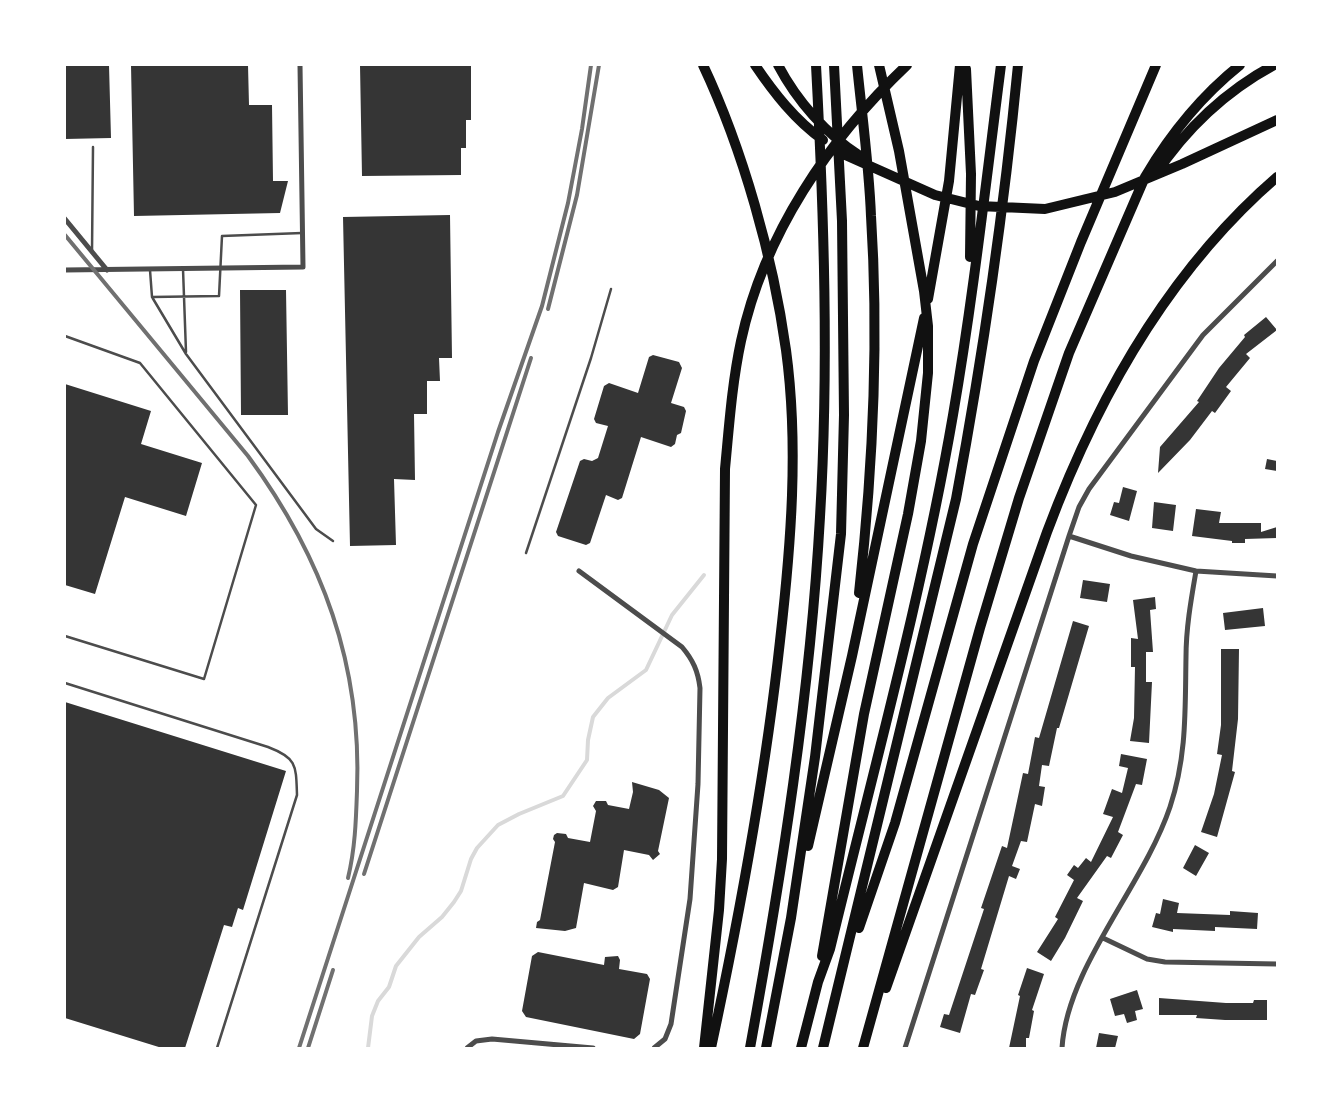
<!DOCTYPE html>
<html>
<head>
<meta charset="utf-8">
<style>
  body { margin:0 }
  #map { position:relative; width:1342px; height:1113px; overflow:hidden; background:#fff; font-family:"Golos Text",sans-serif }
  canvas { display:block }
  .frame { position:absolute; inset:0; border:66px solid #fff; pointer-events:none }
</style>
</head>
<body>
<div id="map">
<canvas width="1342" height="1113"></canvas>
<div class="frame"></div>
</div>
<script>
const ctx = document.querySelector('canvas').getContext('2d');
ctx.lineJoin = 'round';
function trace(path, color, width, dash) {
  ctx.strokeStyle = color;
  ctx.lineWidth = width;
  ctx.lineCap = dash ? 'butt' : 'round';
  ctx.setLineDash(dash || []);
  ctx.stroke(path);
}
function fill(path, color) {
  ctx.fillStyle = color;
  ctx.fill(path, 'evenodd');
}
trace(new Path2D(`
  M368 1048 372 1016 378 1001 389 987 396 966 419 937 442 917 454 902 461 891 471 859 477 848 498 825 519 814 563 796 587 760 588 740 593 717 608 698 646 670 672 615 704 575`), '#d9d9d9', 4);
fill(new Path2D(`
  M65 65H109L111 138 65 139Z
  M131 65H248L249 105H272L273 181H288L280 213 134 216Z
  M360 65H471V120H466V148H461V175L362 176Z
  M450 215 452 358H439L440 381H427V414H414L415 480 394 479 396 545 350 546 343 217Z
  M240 290H286L288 415H241Z
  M1266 317 1277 330 1246 354 1250 358 1226 387 1231 391 1215 413 1212 411 1190 440 1158 473 1160 447 1199 402 1197 401 1219 368 1245 337 1244 335Z
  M653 355 679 362 682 368 671 403 684 407 686 411 681 433 677 435 675 444 671 447 641 437 622 498 618 500 606 495 590 543 586 545 558 536 556 532 580 461 584 459 592 461 598 458 608 426 596 423 594 419 604 386 609 383 638 393 649 357Z
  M65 384 151 411 141 444 202 463 186 516 125 497 95 594 65 585Z
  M1267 459 1277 461V471L1265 469Z
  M1123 487 1137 491 1129 521 1110 515 1114 502 1119 503Z
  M1154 502 1176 505 1173 531 1152 528Z
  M1196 509 1221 512 1219 523H1261V532L1277 527V538L1245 539V543H1232V541L1192 536Z
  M1083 580 1110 584 1107 602 1080 598Z
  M1155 597 1156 609 1150 610 1153 652H1146V682H1152L1149 743 1130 741 1134 718 1135 667H1131V638L1138 639 1133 600Z
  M1263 608 1265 626 1225 630 1223 613Z
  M1073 621 1089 626 1059 728H1057L1049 766 1042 765 1039 786 1045 787 1042 806 1035 804 1027 842 1021 841 1012 866 1020 869 1016 879 1009 876 981 969 984 970 975 995 971 994 960 1033 940 1027 944 1014 949 1015 984 909 981 908 1002 846 1007 848 1023 773 1028 774 1035 737 1039 738Z
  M1221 649H1239L1238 719 1232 771 1235 772 1217 837 1201 832 1214 794 1222 755 1217 754 1221 725Z
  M65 702 286 771 243 910 238 908 232 927 224 925 185 1048H162L65 1018Z
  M1121 754 1147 759 1142 785 1136 784 1118 832 1123 835 1111 858 1107 856 1077 898 1083 901 1065 938 1051 961 1037 952 1058 919 1055 917 1074 880 1067 875 1074 865 1078 868 1086 858 1091 862 1113 817 1103 814 1112 789 1122 793 1128 768 1119 766Z
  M632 782 659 790 669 798 658 851 660 854 653 860 649 855 624 850 618 887 613 890 584 883 576 928 565 931 536 928 537 922 540 920 555 842 553 839 554 835 557 833 566 834 568 838 590 842 596 811 593 806 596 801H606L608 805 629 809 633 792Z
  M1195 845 1209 853 1196 876 1183 868Z
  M1163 899 1179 903 1177 913 1230 915V911L1258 913 1257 929 1215 927V931L1173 929V932L1152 927 1156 913 1160 914Z
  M538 952 604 965 605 957 618 956 620 960 619 969 647 974 650 979 640 1034 634 1039 526 1017 522 1011 532 956Z
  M1027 968 1044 974 1032 1010 1034 1011 1029 1038H1026V1048H1009L1020 996 1018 995Z
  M1137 990 1143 1009 1135 1011 1137 1020 1127 1023 1124 1014 1115 1016 1110 999Z
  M1159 998 1226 1003H1253L1254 1000H1267V1020H1225L1196 1018 1197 1015H1159Z
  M1099 1033 1118 1036 1115 1048H1096Z`), '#353535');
trace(new Path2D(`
  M92 252 93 147
  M183 269 186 352
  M150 270 152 297 186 354 316 529 333 541
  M152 297 219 296 222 236 302 233
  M65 336 140 363 256 505 204 679 65 636
  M526 553 591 358 611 289
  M65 683 268 747C297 758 296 765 297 795L217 1048`), '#4c4c4c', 2.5);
trace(new Path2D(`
  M65 219 107 270
  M65 270 303 267 300 65
  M1069 536 1131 556 1196 571 1277 576
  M579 571 682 647C693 660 698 671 700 688L698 784 690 899 671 1024 665 1039 654 1048
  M1103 938 1147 959 1165 962 1277 964
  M467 1048 476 1041 492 1039 593 1048
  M905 1048 1069 536 1079 507 1089 489 1203 335 1277 261
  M1062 1048C1067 967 1143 887 1170 807 1187 756 1185 710 1186 657 1186 628 1191 600 1196 571`), '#4c4c4c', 5);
trace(new Path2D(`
  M703 65C743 150 773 257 786 350 799 446 791 545 780 641 765 778 740 913 711 1048
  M755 65C774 93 795 120 823 140
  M778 65C797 101 826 134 860 156
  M857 65C862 115 869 165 871 216 879 341 873 468 859 593
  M966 69 971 174 970 257
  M835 148 843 154 935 195 979 206 1045 209 1115 192 1182 164 1277 120
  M1155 175C1185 130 1226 91 1274 65
  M928 299 949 181 960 65
  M808 846 852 656 924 318
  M859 928 895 823 973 544 1034 361 1081 242 1156 65
  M822 956 864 714 908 514 921 441 928 373V326L924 291 899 151 879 65
  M886 988 1047 532C1097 398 1168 271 1277 177
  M704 1048 719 910 722 859 725 469C729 427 732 383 741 341 764 234 829 139 907 65
  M750 1048C782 872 810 695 820 517 829 366 824 215 816 65
  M766 1048 791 918 815 757 841 534 844 415 842 221 834 65
  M801 1048 818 982 830 949C873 771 922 595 953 415 973 299 986 182 1001 65
  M823 1048 956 499C983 355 1004 210 1018 65
  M863 1048 980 628 1019 498 1069 353 1145 177C1171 133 1200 97 1240 65`), '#111', 10);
trace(new Path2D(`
  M65 235 248 456C323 558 362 665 357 791 356 821 355 849 348 878
  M548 309 577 195 599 65
  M364 874 531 358
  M299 1048 498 432 542 306 568 203 582 129 591 65
  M308 1048 333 970`), '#707070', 4);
</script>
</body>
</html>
